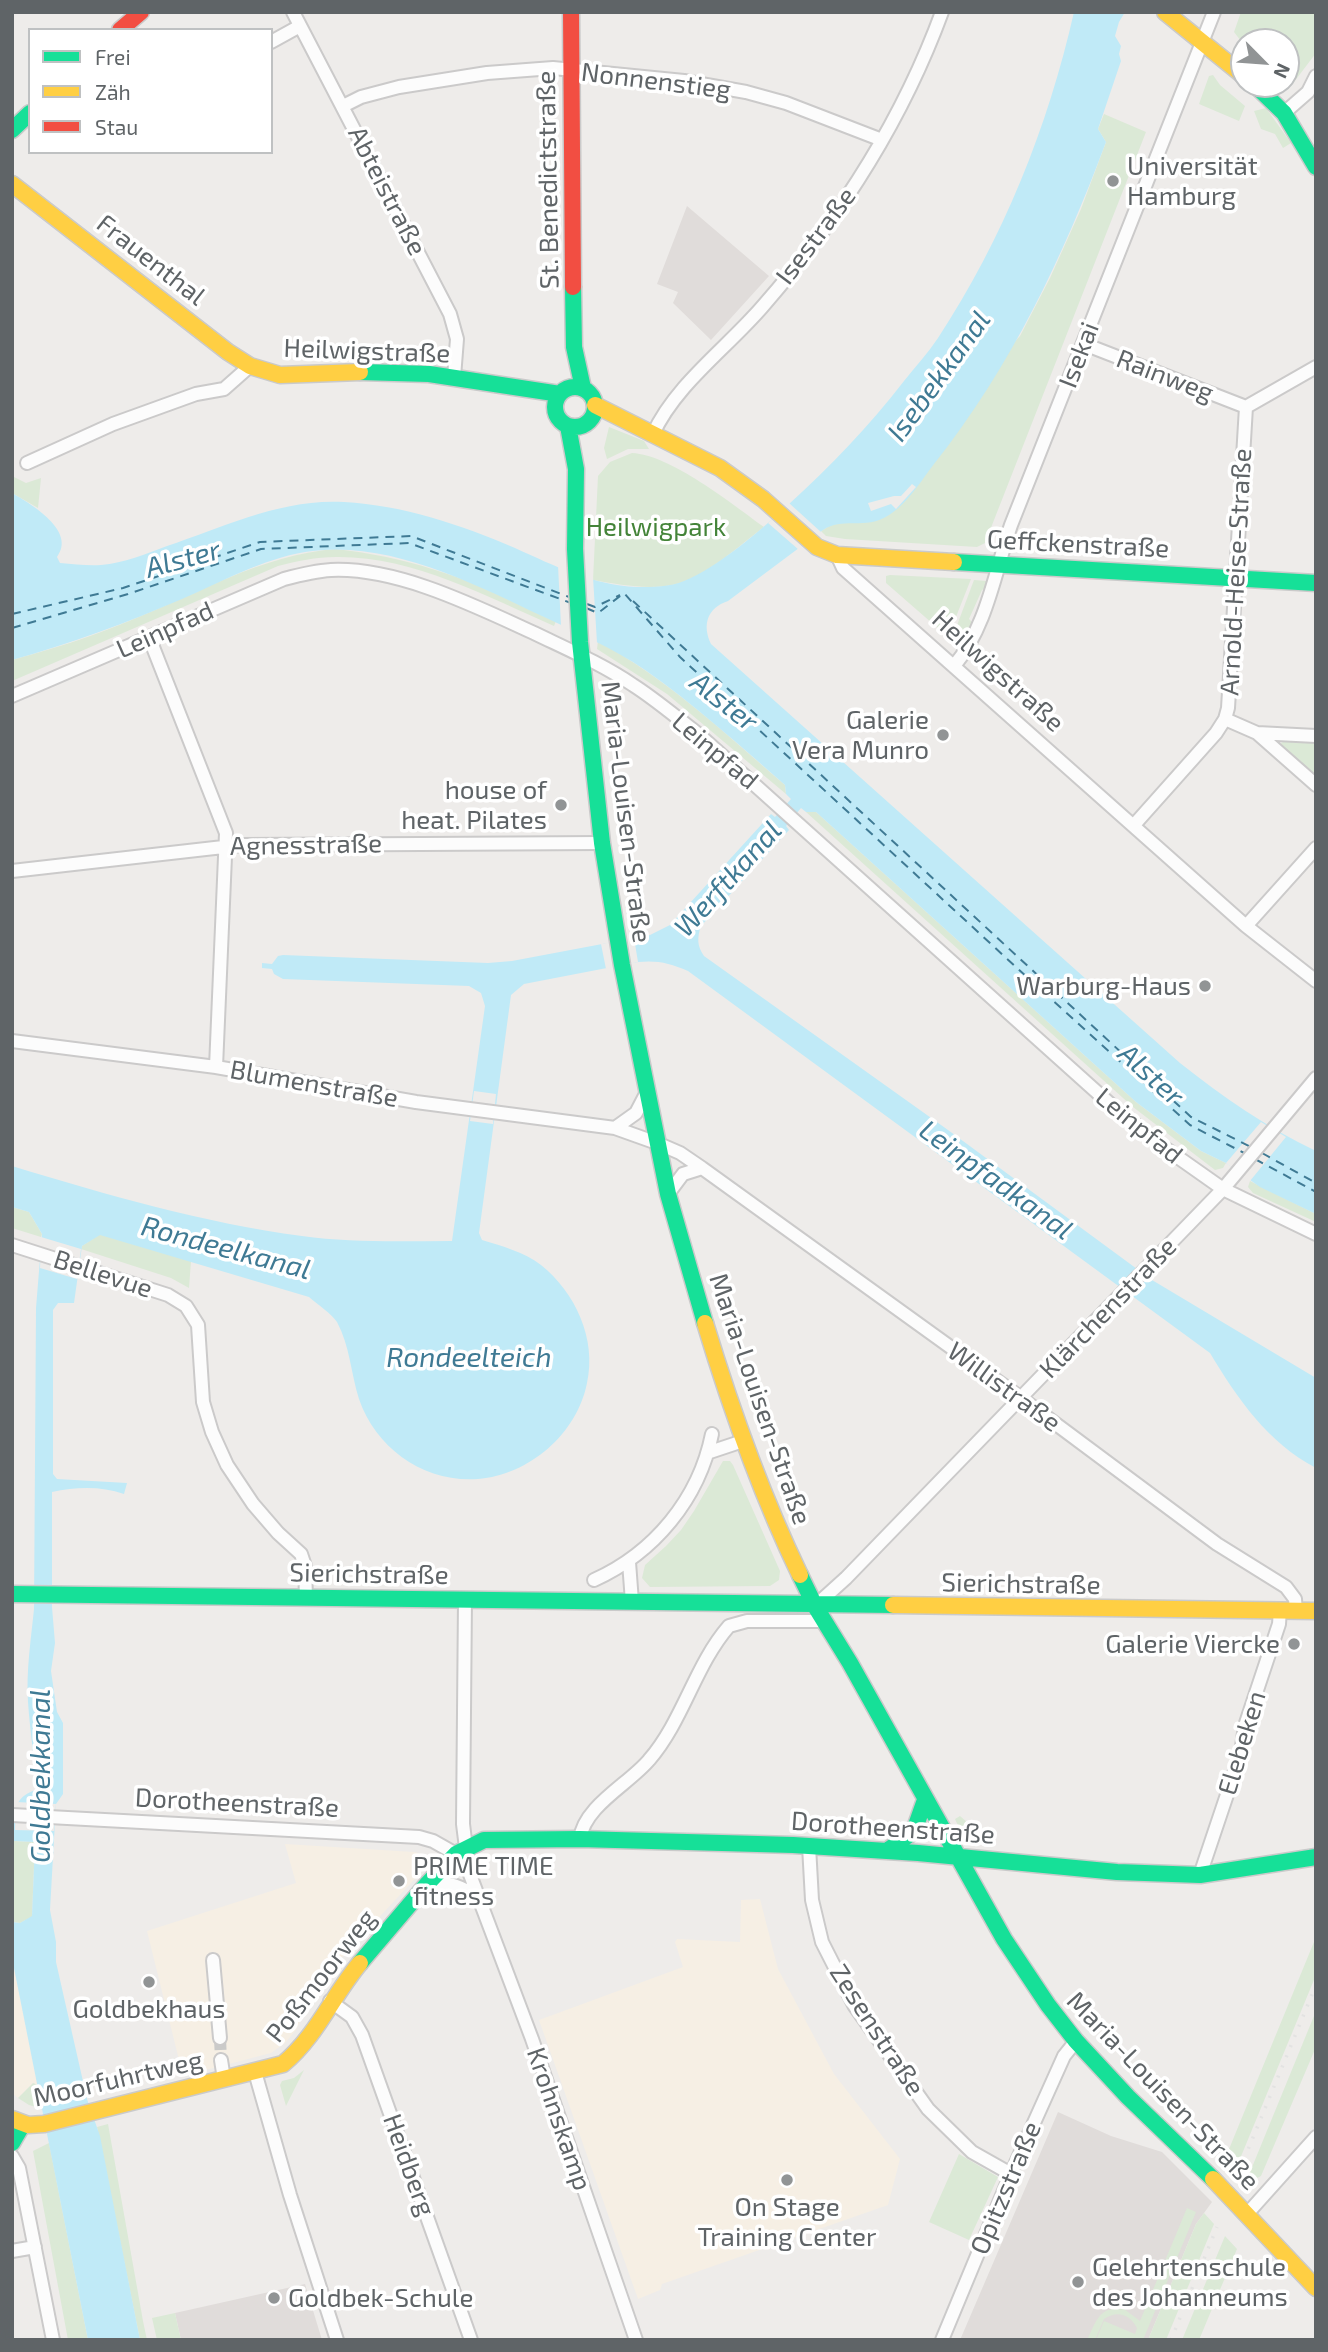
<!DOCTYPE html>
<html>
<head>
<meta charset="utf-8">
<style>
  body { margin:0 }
  #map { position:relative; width:1328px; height:2352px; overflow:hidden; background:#eeecea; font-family:"Exo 2",sans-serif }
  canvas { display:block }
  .frame { position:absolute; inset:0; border:14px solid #5f6467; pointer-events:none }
  .legend { position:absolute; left:28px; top:28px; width:245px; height:126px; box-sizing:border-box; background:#fff; border:2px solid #bfc1c2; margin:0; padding:9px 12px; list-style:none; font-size:21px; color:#5f6467 }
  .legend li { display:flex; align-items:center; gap:14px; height:35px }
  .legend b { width:35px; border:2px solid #bfc1c2 }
  .north { position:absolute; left:1230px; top:28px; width:70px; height:70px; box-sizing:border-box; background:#fff; border:2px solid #bfc1c2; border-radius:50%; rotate:115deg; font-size:19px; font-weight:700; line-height:28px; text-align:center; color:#5f6467 }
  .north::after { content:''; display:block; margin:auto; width:24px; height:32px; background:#919495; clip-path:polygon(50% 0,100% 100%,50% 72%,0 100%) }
</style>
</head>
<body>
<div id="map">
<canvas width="1328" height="2352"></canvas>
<div class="frame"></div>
<ul class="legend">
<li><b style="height:9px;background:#16e098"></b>Frei</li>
<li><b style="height:9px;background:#ffcf43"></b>Zäh</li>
<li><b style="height:9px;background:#f24e42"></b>Stau</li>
</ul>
<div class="north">N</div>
</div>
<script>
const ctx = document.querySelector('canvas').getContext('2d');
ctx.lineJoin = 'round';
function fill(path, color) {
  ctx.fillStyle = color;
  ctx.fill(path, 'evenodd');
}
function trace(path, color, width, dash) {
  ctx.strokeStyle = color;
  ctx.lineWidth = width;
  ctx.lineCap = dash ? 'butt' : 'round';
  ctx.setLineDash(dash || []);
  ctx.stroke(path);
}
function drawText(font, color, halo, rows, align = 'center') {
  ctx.font = font + ' "Exo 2",sans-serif';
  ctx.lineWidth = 7;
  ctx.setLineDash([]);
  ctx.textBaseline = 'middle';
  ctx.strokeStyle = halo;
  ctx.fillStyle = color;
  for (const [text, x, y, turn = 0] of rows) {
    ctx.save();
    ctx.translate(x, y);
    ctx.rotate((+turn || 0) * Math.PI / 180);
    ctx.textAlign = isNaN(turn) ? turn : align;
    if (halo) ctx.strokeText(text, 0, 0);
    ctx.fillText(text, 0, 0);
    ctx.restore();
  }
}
fill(new Path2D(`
  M285 1844 414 1852 422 1854 426 1862 423 1870 333 1967 314 1993 296 2030 285 2043 271 2053 183 2076 147 1931 296 1883Z
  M760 1899 778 1969 834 2074 900 2159 888 2205 662 2284 660 2290 638 2299 539 2020 683 1967 675 1942 677 1939 740 1942 741 1900Z
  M12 1958 38 2085 33 2083 18 2098 12 2093Z`), '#f6efe4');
fill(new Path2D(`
  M687 206 769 276 711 340 673 303 678 292 657 284Z
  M1058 2112 1111 2136 1162 2152 1212 2202 1196 2224 1148 2340H960Z
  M305 2284 322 2340H181L175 2313Z`), '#e0dcda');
fill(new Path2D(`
  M1241 12H1316V53L1291 86 1286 82V42H1244V45L1234 32Z
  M1213 75 1220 85 1245 106 1239 121 1199 104 1209 76Z
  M1266 108 1291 143 1283 148 1275 134 1261 129 1254 111Z
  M1104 114 1146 132 985 543 977 547 845 539 826 536 821 531 831 525 841 523 1020 336 1050 278 1081 209 1106 142 1098 129Z
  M609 427 644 441 649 449H628L607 459 604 448Z
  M632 453C671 455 732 504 764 527 740 545 709 574 681 583 653 591 621 585 593 580L598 476 610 462Z
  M12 476 26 483 41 478 38 508 12 493Z
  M335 549C403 556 466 577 527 607 536 612 546 617 556 621L554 626C486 596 412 556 336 557 316 557 297 561 278 566L12 681V660C52 649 91 637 129 621 196 594 262 555 335 549Z
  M890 575 971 579 948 637 886 583V576Z
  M974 580 986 581 987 587 982 590 969 619 972 622 968 633 956 628Z
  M598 641C667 679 725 733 785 785L786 794 667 694 597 649Z
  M1287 740 1316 742V778L1281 746V743Z
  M806 812H816L1136 1102 1201 1151 1226 1163 1223 1168 1215 1170 1133 1107Z
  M1250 1181 1316 1214V1222L1253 1193 1248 1187Z
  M12 1207 29 1212 42 1234 41 1237 12 1228Z
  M100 1234 191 1261 189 1288 171 1278 81 1249 82 1246Z
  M723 1461H730L733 1465 780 1571 779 1580 770 1586 650 1587 642 1578 645 1565 666 1546 681 1530 694 1511Z
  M960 1816 976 1830 993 1840 991 1844C976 1839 961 1835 955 1819Z
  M12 1829 15 1830 14 1841 35 1842 32 1917 20 1923 12 1922Z
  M1316 1937V1975L1237 2166 1227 2154Z
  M1316 2011V2047L1261 2176 1257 2178 1248 2177Z
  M304 2070 286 2106 280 2085 282 2081 294 2078Z
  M33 2083 38 2085 43 2109 29 2105 18 2098Z
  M108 2124 143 2321 147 2340H140L97 2127Z
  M49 2143 88 2340H68L33 2151Z
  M959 2154 998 2177 969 2240 929 2222Z
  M1187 2208 1196 2212 1143 2340H1096L1104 2321 1135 2334 1137 2328C1130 2314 1117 2310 1104 2319L1095 2340H1087C1096 2321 1100 2305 1124 2309L1140 2321Z
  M1204 2213 1214 2224 1166 2340H1148L1196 2224Z
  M1225 2236 1237 2249 1199 2340H1182Z
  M175 2313 181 2340H157L152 2318Z`), '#dbe9d6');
fill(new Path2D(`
  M1074 12H1125L1119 22 1115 36 1121 46 1119 54 1121 61 1098 129 1106 142C1063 257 1011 367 934 464 921 481 907 504 889 515 864 531 844 516 823 530L728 601C707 608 702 625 711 644L1180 1063C1223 1097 1266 1127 1316 1151V1214L1260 1187 1226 1163 1201 1151 1136 1102 816 812H806L801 808 786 826 789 830 701 926C697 938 697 946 704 956L948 1130 1152 1280 1316 1378V1468C1268 1443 1237 1398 1210 1353L688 971C670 963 657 960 638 962L524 984 511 995 479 1233 482 1240C501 1246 525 1252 541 1265 575 1292 597 1339 587 1383 577 1434 529 1475 478 1479 425 1483 376 1449 359 1399 351 1374 350 1346 337 1322 331 1313 318 1305 309 1297L100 1235 82 1246 74 1303H58L53 1310V1474L57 1479 127 1483 124 1494C101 1486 76 1487 52 1492V1607L55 1643 51 1671 57 1712 63 1723V1794L56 1804 50 1910 56 1942V1962L87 2099 100 2136 140 2340H88L12 1958V1922L20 1923 32 1916 35 1842 14 1841C15 1817 9 1800 35 1790 35 1760 30 1732 28 1702 26 1671 31 1639 34 1609L36 1308 42 1234 29 1212 12 1207V1166C107 1195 204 1223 302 1236 351 1243 402 1241 452 1241L485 1006 481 993 469 986 283 979 274 974 272 969 262 968V963L272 964 278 956 283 955 488 963 512 961 650 935 670 925 771 814 775 817 791 799 786 794 785 785C739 745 695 705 645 670 613 648 578 633 542 616 473 583 384 538 305 552 263 559 221 582 182 599 126 623 70 644 12 660V493C31 504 77 531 57 557L60 563C74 564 88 566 101 565 124 563 146 554 167 546 223 527 283 498 344 502 402 505 462 525 515 548 555 566 592 585 637 587 653 587 670 587 684 581 717 568 762 529 788 505 831 466 869 426 904 381 916 366 928 353 938 338 1003 239 1048 127 1074 12Z`), '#c0eaf7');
fill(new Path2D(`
  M912 484 916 487 896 509 891 504 871 511 868 503 894 496H901Z
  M789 503 821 532 799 550 768 523Z
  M558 565 593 577 597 643 561 626Z
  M634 938 638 962 606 969 601 944Z
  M474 1091 496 1094 493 1124 470 1121Z
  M1261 1122 1286 1137 1250 1181 1226 1163Z
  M41 1237 81 1249 77 1279 40 1268Z
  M16 1802 56 1804 54 1831 15 1830Z`), '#eeecea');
trace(new Path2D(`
  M633 601 1191 1117 1251 1147
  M587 604 595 607 620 595
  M586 608 598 613 624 593 680 657 1017 968 1190 1125 1244 1153
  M12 614 123 588 260 542 411 536 569 597
  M12 628 128 594 261 549 409 543 571 603
  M1262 1153 1316 1183
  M1255 1159 1316 1192`), '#3f7a94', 2, [9, 7]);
trace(new Path2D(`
  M220 2038 221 2060`), '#cacac9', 12, [12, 6]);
const street = new Path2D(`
  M293 12 450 314 457 339 454 377
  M271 42 300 26
  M343 106 361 97 399 87 487 73 553 68 684 81 746 92 786 103 882 140
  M1284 113 1308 92 1316 76
  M1084 344 1246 407
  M1246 407 1316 367
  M653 434C676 384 727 348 763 306 839 219 902 121 942 12
  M27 463 113 424 196 394 224 389 250 366
  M837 555 843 568 1246 926 1316 981
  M149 637 226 833 216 1067
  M954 666C987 627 995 571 1011 525L1214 12
  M12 696 284 579C299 575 315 571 331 570 397 567 475 606 534 633 567 649 602 664 633 685 655 699 676 717 697 733L1109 1103 1162 1146 1223 1189 1316 1234
  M1225 719 1257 733 1316 785
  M1257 733 1316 736
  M1134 825 1216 733 1225 719 1228 708 1246 407
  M12 871 241 845 602 843
  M1246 926 1316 848
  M12 1041 216 1067 416 1102 615 1128 657 1143 680 1153 702 1168 1021 1398 1217 1544 1286 1587 1295 1599 1296 1611
  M615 1128 636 1113 647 1092
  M668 1194 683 1174 702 1168
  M12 1245 168 1295 186 1306 198 1325 203 1402 212 1432 227 1465 253 1504 278 1533 301 1554 305 1566 306 1598
  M707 1453 743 1441
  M629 1562 632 1602
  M594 1580C654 1553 699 1499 712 1434
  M465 1600 463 1824 469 1872 532 2039 636 2340
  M815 1606 846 1578 1223 1189 1316 1078
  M12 1815 419 1837 433 1841 456 1854
  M580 1839C584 1806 629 1784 649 1760 683 1721 695 1665 729 1626L747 1621H825
  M809 1846 812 1900 822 1942 854 2005 928 2109 972 2152 1011 2174
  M1200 1875 1241 1753 1245 1726 1279 1624 1280 1610
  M428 1883C450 1881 462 1887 480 1898
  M213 1960 220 2038
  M330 2001 352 2017 362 2035 471 2340
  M221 2060 224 2079
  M255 2072 290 2195 337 2340
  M12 2156 19 2168 53 2340
  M1247 2214 1316 2137
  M12 2251 35 2247
  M942 2340 1011 2174 1064 2056 1076 2041`);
const fast = new Path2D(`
  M1254 84 1284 113 1316 167
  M12 130 30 113
  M573 287 574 347 583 388
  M360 372 429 374 560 394
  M555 407a20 20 0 1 1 40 0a20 20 0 1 1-40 0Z
  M568 426 576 469 575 549 580 642 602 843 622 965 668 1194 705 1323
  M954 562 1316 583
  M800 1575 815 1606 850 1663 1004 1939 1048 2005 1076 2041 1128 2097 1213 2179
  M12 1594 893 1605
  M887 1851 914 1831 925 1800
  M360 1963 428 1883 456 1854 484 1840 580 1839 793 1845 918 1853 1117 1872 1200 1875 1316 1857
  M12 2143 23 2124`);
const slow = new Path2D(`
  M1165 12 1244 76
  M12 184 228 352 250 366 280 375 360 372
  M595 405 720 468 763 499 817 547 837 555 954 562
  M705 1323C731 1409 761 1494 800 1575
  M893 1605 1316 1611
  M12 2119 28 2125 44 2124 283 2064C316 2037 333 1995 360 1963
  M1213 2179 1316 2288`);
const jam = new Path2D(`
  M571 12 573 287
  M120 30 141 12`);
trace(street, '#cbcaca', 16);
trace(fast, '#cacaca', 19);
trace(slow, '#cacaca', 19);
trace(jam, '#cacaca', 19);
trace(street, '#fcfcfc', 12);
trace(fast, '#16e098', 16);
trace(slow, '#ffcf43', 16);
trace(jam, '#f24e42', 16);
trace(new Path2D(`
  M1240 2169 1316 1985
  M1171 2340 1217 2227`), '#e3e3e2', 3.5, [2, 9]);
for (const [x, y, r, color] of [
  [1113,181,7,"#919495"],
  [943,735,7,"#919495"],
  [561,805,7,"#919495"],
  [1205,986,7,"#919495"],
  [1294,1644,7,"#919495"],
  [399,1881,7,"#919495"],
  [149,1982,7,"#919495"],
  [787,2180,7,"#919495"],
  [1078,2282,7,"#919495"],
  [274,2298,7,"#919495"]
]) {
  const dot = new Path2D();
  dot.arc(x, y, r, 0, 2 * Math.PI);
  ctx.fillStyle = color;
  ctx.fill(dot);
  trace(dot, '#fff', 2.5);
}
drawText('26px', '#5f6467', '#fff', [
  ["Nonnenstieg",656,81,7],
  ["St. Benedictstraße",548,180,-91],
  ["Abteistraße",387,191,63],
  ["Isestraße",816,236,-53],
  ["Frauenthal",151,260,38],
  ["Heilwigstraße",367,351,2],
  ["Isekai",1079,355,-69],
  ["Rainweg",1165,376,21],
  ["Geffckenstraße",1078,544,3],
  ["Arnold-Heise-Straße",1236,572,-87],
  ["Leinpfad",165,630,-24],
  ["Heilwigstraße",998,671,42],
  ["Leinpfad",715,751,40],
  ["Maria-Louisen-Straße",626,812,83],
  ["Agnesstraße",306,845,-1],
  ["Blumenstraße",314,1084,10],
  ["Leinpfad",1139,1126,39],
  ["Bellevue",103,1274,18],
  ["Klärchenstraße",1108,1308,-46],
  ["Willistraße",1004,1387,36],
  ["Maria-Louisen-Straße",760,1399,71],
  ["Sierichstraße",369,1574,1],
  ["Sierichstraße",1021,1584,1],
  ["Elebeken",1242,1743,-73],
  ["Dorotheenstraße",237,1803,3],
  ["Dorotheenstraße",893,1828,4],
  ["Poßmoorweg",321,1976,-52],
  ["Zesenstraße",877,2030,57],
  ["Moorfuhrtweg",118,2079,-13],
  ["Maria-Louisen-Straße",1163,2091,46],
  ["Krohnskamp",559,2119,71],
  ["Heidberg",409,2165,70],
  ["Opitzstraße",1006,2188,-67]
]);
drawText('26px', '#5f6467', '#fff', [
  ["Universität",1127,166],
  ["Hamburg",1127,196],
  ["Galerie",929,720,"right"],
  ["Vera Munro",929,750,"right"],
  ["house of",547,790,"right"],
  ["heat. Pilates",547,820,"right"],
  ["Warburg-Haus",1191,986,"right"],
  ["Galerie Viercke",1280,1644,"right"],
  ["PRIME TIME",413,1866],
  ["fitness",413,1896],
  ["Goldbekhaus",149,2009,"center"],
  ["On Stage",787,2207,"center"],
  ["Training Center",787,2237,"center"],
  ["Gelehrtenschule",1092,2267],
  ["des Johanneums",1092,2297],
  ["Goldbek-Schule",288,2298]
], 'left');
drawText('26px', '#448439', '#fff', [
  ["Heilwigpark",656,527]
]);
drawText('italic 28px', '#3f7a94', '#fff', [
  ["Isebekkanal",939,376,-54],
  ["Alster",183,559,-15],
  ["Alster",724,702,38],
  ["Werftkanal",728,879,-48],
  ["Alster",1151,1075,42],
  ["Leinpfadkanal",996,1180,36],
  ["Rondeelkanal",226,1248,15],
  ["Rondeelteich",469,1358],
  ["Goldbekkanal",41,1776,-90]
]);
</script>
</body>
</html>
